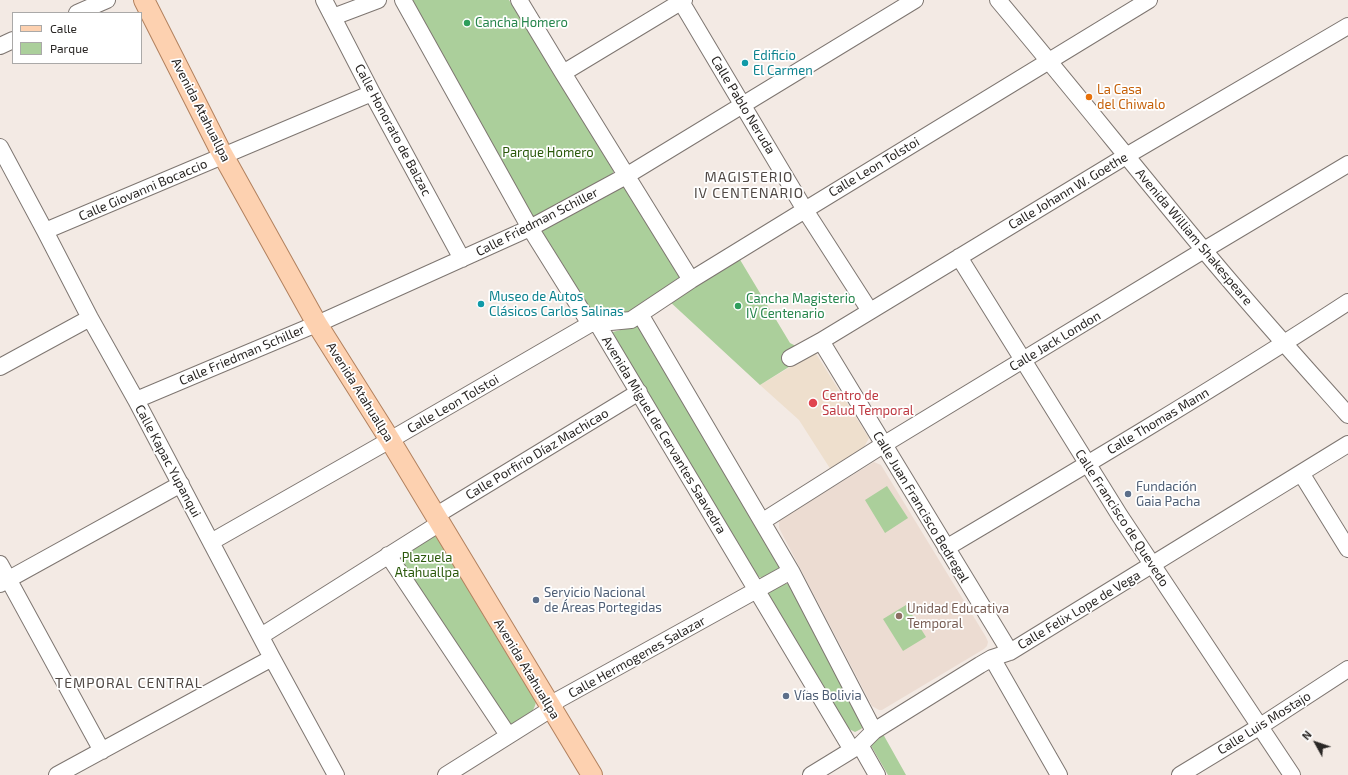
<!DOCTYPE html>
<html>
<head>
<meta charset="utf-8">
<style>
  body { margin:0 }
  #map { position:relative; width:1348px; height:775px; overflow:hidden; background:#f3eae4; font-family:"Exo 2",sans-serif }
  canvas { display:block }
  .legend { position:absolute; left:12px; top:12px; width:130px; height:52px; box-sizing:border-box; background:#fff; border:1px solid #aaa9a8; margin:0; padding:5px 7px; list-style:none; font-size:12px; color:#2a2725 }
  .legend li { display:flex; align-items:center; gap:8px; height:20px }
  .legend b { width:20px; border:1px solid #aaa9a8 }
  .north { position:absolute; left:1296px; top:723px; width:40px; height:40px; -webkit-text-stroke:3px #fff; paint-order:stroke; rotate:310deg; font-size:11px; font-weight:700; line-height:16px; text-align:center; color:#2a2725 }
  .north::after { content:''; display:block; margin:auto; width:14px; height:18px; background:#2a2725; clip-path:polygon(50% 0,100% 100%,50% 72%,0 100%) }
</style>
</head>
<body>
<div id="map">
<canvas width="1348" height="775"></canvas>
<ul class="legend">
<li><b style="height:5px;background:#fdd1b0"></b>Calle</li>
<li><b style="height:11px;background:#abcf9b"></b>Parque</li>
</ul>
<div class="north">N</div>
</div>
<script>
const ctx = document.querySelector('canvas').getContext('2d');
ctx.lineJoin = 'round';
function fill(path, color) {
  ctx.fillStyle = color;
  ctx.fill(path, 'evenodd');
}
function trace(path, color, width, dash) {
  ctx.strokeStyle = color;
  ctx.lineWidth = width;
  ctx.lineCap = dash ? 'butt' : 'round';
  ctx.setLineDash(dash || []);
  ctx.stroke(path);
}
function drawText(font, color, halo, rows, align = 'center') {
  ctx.font = font + ' "Exo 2",sans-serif';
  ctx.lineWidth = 3.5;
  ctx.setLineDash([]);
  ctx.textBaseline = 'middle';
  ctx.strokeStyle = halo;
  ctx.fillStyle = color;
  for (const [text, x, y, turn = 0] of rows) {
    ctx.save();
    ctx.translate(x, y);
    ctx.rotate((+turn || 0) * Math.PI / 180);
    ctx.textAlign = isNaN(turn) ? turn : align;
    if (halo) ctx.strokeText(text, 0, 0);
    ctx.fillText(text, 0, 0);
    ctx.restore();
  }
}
fill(new Path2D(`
  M874 462 881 465 986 637 988 642 987 646 984 649 882 710H879L872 706 779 528V520Z`), '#ecdcd2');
fill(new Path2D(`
  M815 352 869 438 863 449 831 470 799 420 760 385Z`), '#eedfcd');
fill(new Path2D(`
  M411 0H509L614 169 612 176 534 221Z
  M620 185 626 187 681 275 680 281 631 313 590 310 542 234V231Z
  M739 258 790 343 796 346 800 360 760 385 668 300Z
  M640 325 782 562 779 571 764 579 755 575 609 333Z
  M887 486 908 518 885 533 865 500Z
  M434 535 438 538 485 618 536 702C533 717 519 722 508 730L394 558Z
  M783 584H790L865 725 861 729 855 732 849 729 764 597 770 590Z
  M906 605 926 637 903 651 883 619Z
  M883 734 906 775H888L870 744 875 739Z`), '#abcf9b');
const minor = new Path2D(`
  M324 0 372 93 462 259
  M403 0 530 228 590 324
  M519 0 563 73 691 280
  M680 0 805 210 870 311
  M998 0C1067 82 1134 166 1203 249 1250 306 1299 360 1348 415
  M77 13 107 0
  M333 17 378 0
  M0 46 13 40
  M563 73 684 0
  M0 147 45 231 90 318 136 400 272 658 336 775
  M45 231 372 93
  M959 257 1120 516 1292 775
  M640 314 791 571 874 731
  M597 323 852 750
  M821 341 1010 652
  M790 358 821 341 1126 156 1348 26
  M0 367 90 318
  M136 400 326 320 530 228 626 176 915 0
  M1301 473 1348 549
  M435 516 639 392
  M763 521 883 445 1204 250 1348 164
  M211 542 390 440 590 324 631 320 691 280 805 210 1149 0
  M946 548C1081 468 1216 388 1348 302
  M388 555 508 735
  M0 564 102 751
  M0 584 181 484
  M261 636 440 523
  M992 658 1059 775
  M860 745 877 775
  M57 775 272 658
  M446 775 551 709 558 700 791 571
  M811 775 860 745 874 731 980 665 992 658 1010 652 1348 444
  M1180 775 1259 727 1348 669`);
const major = new Path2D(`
  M144 0 219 148 317 324 390 440 592 775`);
trace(minor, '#7e7671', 18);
trace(major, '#b2815e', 22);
trace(minor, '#fff', 16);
trace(major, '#fdd1b0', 20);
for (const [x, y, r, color] of [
  [467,23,4,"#2e9e5b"],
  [745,63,4,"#0f9aa8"],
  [1089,97,4,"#e8710a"],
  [481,304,4,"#0f9aa8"],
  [738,306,4,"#2e9e5b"],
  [813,403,5,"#e0444e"],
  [1128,494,4,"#5c6f8a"],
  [536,600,4,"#5c6f8a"],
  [899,616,4,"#8d6e63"],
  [786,696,4,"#5c6f8a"]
]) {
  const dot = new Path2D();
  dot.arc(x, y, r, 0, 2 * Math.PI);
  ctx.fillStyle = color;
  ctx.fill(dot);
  trace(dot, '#fff', 1.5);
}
drawText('13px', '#27864d', '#fff', [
  ["Cancha Homero",475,23],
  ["Cancha Magisterio",746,299],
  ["IV Centenario",746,314]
], 'left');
drawText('13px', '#0d838f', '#fff', [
  ["Edificio",753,56],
  ["El Carmen",753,71],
  ["Museo de Autos",489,297],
  ["Clásicos Carlos Salinas",489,312]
], 'left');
drawText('13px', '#c56008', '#fff', [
  ["La Casa",1097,90],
  ["del Chiwalo",1097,105]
], 'left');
drawText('13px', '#2a2725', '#fff', [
  ["Calle Pablo Neruda",743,105,59],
  ["Avenida Atahuallpa",201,110,63],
  ["Calle Honorato de Balzac",393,130,62],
  ["Calle Leon Tolstoi",874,167,-31],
  ["Calle Giovanni Bocaccio",143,190,-23],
  ["Calle Johann W. Goethe",1068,191,-31],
  ["Calle Friedman Schiller",537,222,-27],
  ["Avenida William Shakespeare",1194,237,50],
  ["Calle Jack London",1055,341,-31],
  ["Calle Friedman Schiller",242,355,-23],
  ["Avenida Atahuallpa",360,392,58],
  ["Calle Leon Tolstoi",453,404,-30],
  ["Calle Thomas Mann",1158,421,-31],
  ["Avenida Miguel de Cervantes Saavedra",664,435,59],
  ["Calle Porfirio Díaz Machicao",537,454,-31],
  ["Calle Kapac Yupanqui",168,461,62],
  ["Calle Juan Francisco Bedregal",921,507,59],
  ["Calle Francisco de Quevedo",1122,518,57],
  ["Calle Felix Lope de Vega",1079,610,-31],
  ["Calle Hermogenes Salazar",637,657,-29],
  ["Avenida Atahuallpa",527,669,59],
  ["Calle Luis Mostajo",1264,723,-32]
]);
drawText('13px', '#2b590b', '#fff', [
  ["Parque Homero",548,153],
  ["Plazuela",427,558],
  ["Atahuallpa",427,573]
]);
drawText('13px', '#be3a42', '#fff', [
  ["Centro de",822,396],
  ["Salud Temporal",822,411]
], 'left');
drawText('13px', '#4e5e75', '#fff', [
  ["Fundación",1136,487],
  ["Gaia Pacha",1136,502],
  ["Servicio Nacional",544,593],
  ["de Áreas Portegidas",544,608],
  ["Vías Bolivia",794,696]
], 'left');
drawText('13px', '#785e54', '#fff', [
  ["Unidad Educativa",907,609],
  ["Temporal",907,624]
], 'left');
ctx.letterSpacing = '1px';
drawText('14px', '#4e4743', '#fff', [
  ["MAGISTERIO",749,177],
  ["IV CENTENARIO",749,193],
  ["TEMPORAL CENTRAL",129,683]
]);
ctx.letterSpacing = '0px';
</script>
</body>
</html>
